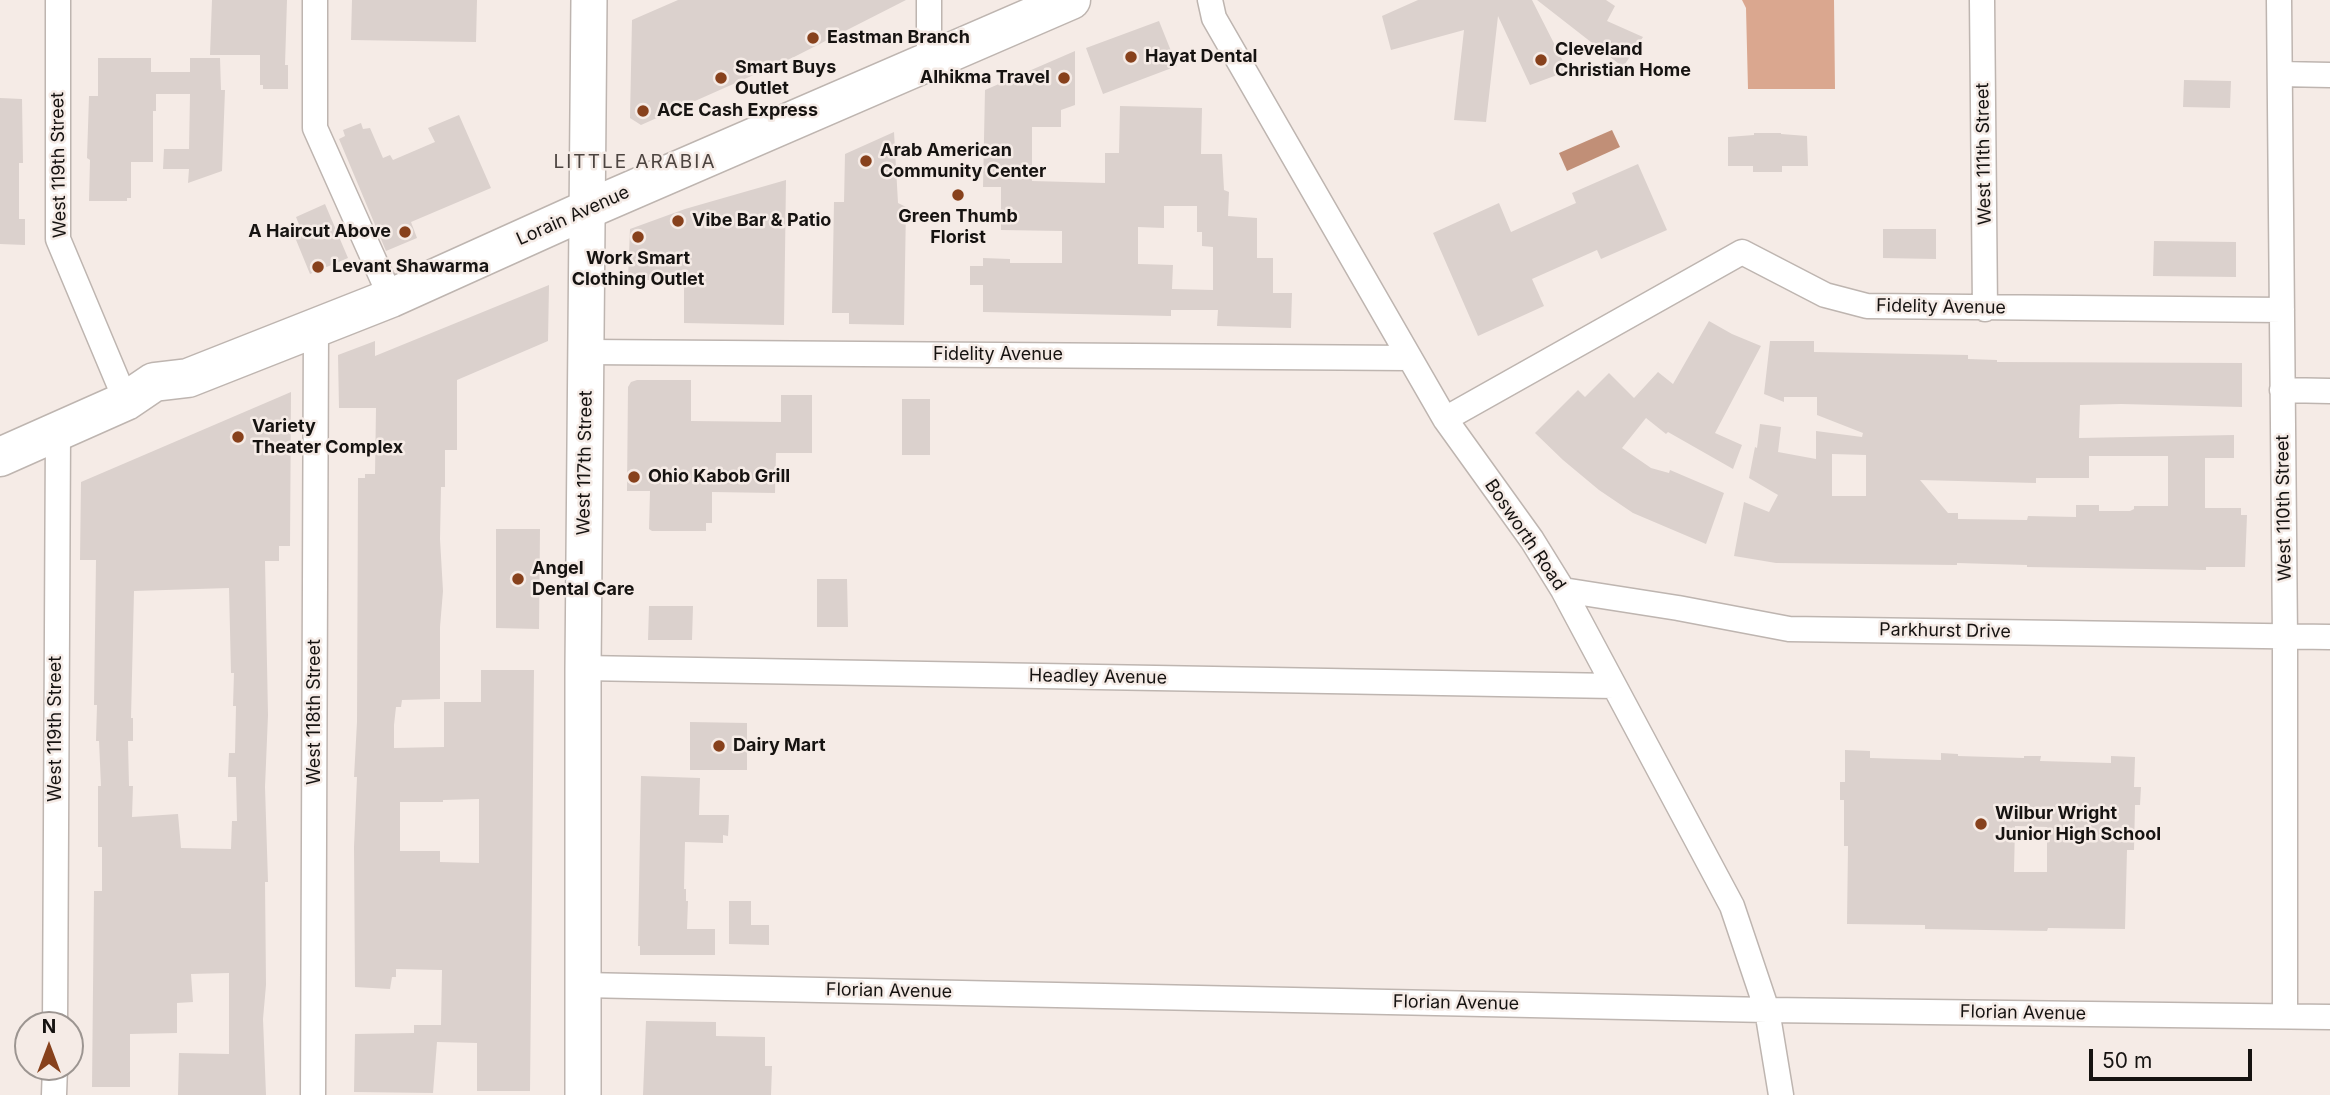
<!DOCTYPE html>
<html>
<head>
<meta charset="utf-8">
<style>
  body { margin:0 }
  #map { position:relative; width:2330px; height:1095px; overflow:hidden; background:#f5ebe6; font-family:Inter,sans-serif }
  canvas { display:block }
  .north { position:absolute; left:14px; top:1011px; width:70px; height:70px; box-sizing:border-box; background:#f5ebe6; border:2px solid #9c9591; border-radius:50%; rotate:0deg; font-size:19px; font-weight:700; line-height:28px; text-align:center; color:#161311 }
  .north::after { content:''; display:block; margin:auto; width:24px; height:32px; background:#87411c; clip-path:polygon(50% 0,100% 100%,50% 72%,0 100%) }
  .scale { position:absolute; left:2089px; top:1049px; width:163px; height:32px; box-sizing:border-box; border:4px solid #161311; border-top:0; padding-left:9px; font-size:21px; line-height:24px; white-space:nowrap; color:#161311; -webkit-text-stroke:5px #f5ebe6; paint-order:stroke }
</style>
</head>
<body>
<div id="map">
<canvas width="2330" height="1095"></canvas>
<div class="north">N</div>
<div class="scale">50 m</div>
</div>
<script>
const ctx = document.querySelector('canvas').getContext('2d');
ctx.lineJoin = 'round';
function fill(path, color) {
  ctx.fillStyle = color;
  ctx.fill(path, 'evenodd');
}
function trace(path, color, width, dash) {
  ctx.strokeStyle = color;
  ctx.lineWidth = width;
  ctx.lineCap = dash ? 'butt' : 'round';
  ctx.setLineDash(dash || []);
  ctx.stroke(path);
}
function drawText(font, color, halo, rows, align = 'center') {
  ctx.font = font + ' Inter,sans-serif';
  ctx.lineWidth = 5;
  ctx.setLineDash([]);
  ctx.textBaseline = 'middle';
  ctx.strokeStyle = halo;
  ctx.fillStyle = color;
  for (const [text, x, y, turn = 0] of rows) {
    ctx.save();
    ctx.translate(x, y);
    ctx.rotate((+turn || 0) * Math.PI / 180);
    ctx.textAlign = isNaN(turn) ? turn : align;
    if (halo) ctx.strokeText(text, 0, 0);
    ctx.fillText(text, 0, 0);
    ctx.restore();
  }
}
fill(new Path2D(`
  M1742 0H1834L1835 89H1748L1746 8Z`), '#daa78f');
fill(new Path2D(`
  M1612 130 1620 147 1567 171 1559 153Z`), '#c18f77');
fill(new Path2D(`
  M212 0H287L285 65H288V89H263V85H260V55H210Z
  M352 0H477L476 42 351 40Z
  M678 0H906L794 57 641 125 630 118 632 20Z
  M1418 0H1532L1568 71 1530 85 1498 16 1486 122 1454 120 1464 30 1391 50 1382 16Z
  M1537 0H1606L1615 6 1607 21 1643 37 1623 67Z
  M1159 21 1177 66 1103 94 1086 48Z
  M1075 51V105L1061 110V127H1032V181L1105 183V153H1119L1120 106 1202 108 1201 154H1222L1224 190 1229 192 1228 216 1257 218V258H1273V293H1292L1291 328 1217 326 1218 310H1171V316L983 312V285H970V266H983V258L1010 259V263H1062V231L1001 230V187H983L985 90ZM1164 206H1197V232H1202V246L1213 247V290L1172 289 1173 265 1138 264V227L1164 228Z
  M98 58H151V72H190V58H220L221 90H225L222 171 188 183 189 169H163L164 149H189L190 94H156V111H153V162H131V198H127V201H89L90 160 87 158 89 96H98Z
  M2184 80 2231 81 2230 108 2183 107Z
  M0 98 22 99 23 163H19V219H25V245L0 244Z
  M459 115 491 188 411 222 417 238 386 251 339 139 345 136 343 130 361 123 363 129 370 128 383 158 390 155 393 160 435 142 428 128Z
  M894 132 898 203 906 207 904 325 849 324V313H832L834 202H844L845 154Z
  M1754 133H1781V134L1807 136 1808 166H1782V172H1753V166H1728V137L1754 135Z
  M1638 164 1667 230 1601 259 1597 250 1532 279 1544 306 1478 336 1433 233 1499 203 1511 232 1576 203 1572 193Z
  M786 180 784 325 684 323V280H628L630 229 685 209Z
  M325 204 348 258 310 274 292 230 300 227 296 217Z
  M1883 229H1936V259L1883 258Z
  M2154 241 2236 242V277L2153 276Z
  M549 285 548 341 457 380V450H445V487H441L440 539 443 591 440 627V699L402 700 401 707H396L394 725V748L444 747V702H481V670H534L530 1091H477V1043L437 1042 433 1093 354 1092 355 1034 414 1033V1025H441L442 970 396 969V977H392L390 989 355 987 354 847 357 777H354L357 722 358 478H365V474H375L376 408H339L338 355 375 341V356ZM479 799V863L440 862V851H400V802H443V800Z
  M1709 321 1732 334 1761 346 1715 433 1742 445 1733 469 1668 432 1666 434 1646 418 1622 448 1651 468 1669 473 1670 470 1724 493 1706 544 1633 513 1599 490 1563 460 1535 433 1578 390 1585 397 1609 373 1634 398 1658 372 1673 384Z
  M1770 341H1814V352L1968 355V359L1997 360V362L2242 363V407L2121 404 2080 405 2079 438 2234 435V458H2205V508H2241V515H2247L2245 567H2206V570L2027 567V565L1957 563V565L1776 563 1734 556 1744 502 1769 512 1778 495 1749 478 1755 447 1757 448 1760 424 1781 427 1778 452 1816 459V431L1862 437 1863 433 1817 415V397H1784V402L1764 394ZM1832 454 1866 455V496H1832ZM2089 456H2168V506H2134V509L2130 511H2099V505H2076V517L2028 516 2027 520 1958 519V513H1948L1920 480 2036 483V478H2089Z
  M637 380H691V421L781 422V395H812V453H776L775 493 712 492V523H706V531H652L649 529 650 491H627L628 387 631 382Z
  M291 392 290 546H279V561H265L268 715 265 787 268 882H265L266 985 263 1019 266 1095H178L179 1053 229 1054V973L191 974 193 1002 177 1003V1033L130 1034V1087H92L94 891H102V847H98V786H101L99 741H96L97 705H94L96 560H80L81 482ZM229 588 231 673H234L233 706H236L235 753H229L228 777H236L237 821H232L231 849 181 848 178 814 132 817 133 786H129L128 741H133V718H131L134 591Z
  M902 399H930V455H902Z
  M496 529H540L539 629 496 628Z
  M817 579H847L848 627H817Z
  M649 606H693L692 640H648Z
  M690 722 747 723V770H690Z
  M1845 750 1870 751V758L1941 760V753L1958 754V756L2024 758V756H2041L2040 761 2111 763V756L2135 757 2134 787H2141L2140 805H2135L2134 850H2127L2125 929 2048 928 2047 931 1925 929V925L1847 924 1848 846H1844V800H1840V782H1845ZM2015 826 2047 827V872H2014Z
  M641 776 700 778 699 815H729L728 836 723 835V843L685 842 684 889H686V901H688L687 929H715V955H640V946H638Z
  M729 901H751V925H769V945L729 944Z
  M646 1021 716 1022V1036L765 1037V1066H772L771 1095H643Z`), '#dbd1cd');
const minor = new Path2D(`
  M58 0V239L126 401
  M315 0V128L391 298
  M929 0V60
  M1210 0 1214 18 1445 419 1532 540 1563 590 1732 906 1767 1010 1781 1095
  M1982 0 1985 309
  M2279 0 2285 637V1016
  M2280 74 2330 75
  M587 352 1409 358
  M2282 390 2330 391
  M1445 419 1742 252 1825 295 1867 306 2282 310
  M1563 590 1678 608 1789 629 2330 637
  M583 668 1614 686
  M583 985 1767 1010 2330 1017
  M55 1025 58 432
  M54 1095 55 1067
  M313 1095 316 328`);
const secondary = new Path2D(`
  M583 1095V668L589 0`);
const primary = new Path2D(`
  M0 457 126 401 154 382 188 378 391 298 586 210 1071 0`);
trace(minor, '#beb5b0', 27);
trace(secondary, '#beb5b0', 38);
trace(primary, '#beb5b0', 41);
trace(minor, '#fff', 24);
trace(secondary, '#fff', 35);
trace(primary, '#fff', 38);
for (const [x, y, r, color] of [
  [813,38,7,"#87411c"],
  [1131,57,7,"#87411c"],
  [1541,60,7,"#87411c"],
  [721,78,7,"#87411c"],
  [1064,78,7,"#87411c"],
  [643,111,7,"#87411c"],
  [866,161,7,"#87411c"],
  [958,195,7,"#87411c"],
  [678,221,7,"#87411c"],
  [405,232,7,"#87411c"],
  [638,237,7,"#87411c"],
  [318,267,7,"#87411c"],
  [238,437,7,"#87411c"],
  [634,477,7,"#87411c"],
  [518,579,7,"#87411c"],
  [719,746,7,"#87411c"],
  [1981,824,7,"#87411c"]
]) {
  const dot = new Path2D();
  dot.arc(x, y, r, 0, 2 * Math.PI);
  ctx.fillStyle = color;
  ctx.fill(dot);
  trace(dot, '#f5ebe6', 2.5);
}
drawText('bold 18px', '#161311', '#f5ebe6', [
  ["Eastman Branch",827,38],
  ["Cleveland",1555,50],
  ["Christian Home",1555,71],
  ["Hayat Dental",1145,57],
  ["Smart Buys",735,68],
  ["Outlet",735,89],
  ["Alhikma Travel",1050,78,"right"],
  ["ACE Cash Express",657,111],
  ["Arab American",880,151],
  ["Community Center",880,172],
  ["Green Thumb",958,217,"center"],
  ["Florist",958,238,"center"],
  ["Vibe Bar & Patio",692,221],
  ["A Haircut Above",391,232,"right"],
  ["Work Smart",638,259,"center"],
  ["Clothing Outlet",638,280,"center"],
  ["Levant Shawarma",332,267],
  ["Variety",252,427],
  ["Theater Complex",252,448],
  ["Ohio Kabob Grill",648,477],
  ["Angel",532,569],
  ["Dental Care",532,590],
  ["Dairy Mart",733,746],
  ["Wilbur Wright",1995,814],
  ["Junior High School",1995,835]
], 'left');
drawText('18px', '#161311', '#f5ebe6', [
  ["West 111th Street",1984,154,-91],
  ["West 119th Street",59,165,-91],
  ["Lorain Avenue",573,216,-24],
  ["Fidelity Avenue",1941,307,1],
  ["Fidelity Avenue",998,355],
  ["West 117th Street",585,463,-89],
  ["West 110th Street",2284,508,-91],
  ["Bosworth Road",1525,535,56],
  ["Parkhurst Drive",1945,631,1],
  ["Headley Avenue",1098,677,1],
  ["West 118th Street",315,712,-90],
  ["West 119th Street",56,729,-90],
  ["Florian Avenue",889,991,1],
  ["Florian Avenue",1456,1003,1],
  ["Florian Avenue",2023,1013,1]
]);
ctx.letterSpacing = '2px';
drawText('19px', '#4c4440', '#f5ebe6', [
  ["LITTLE ARABIA",635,162]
]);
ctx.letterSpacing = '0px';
</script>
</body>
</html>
